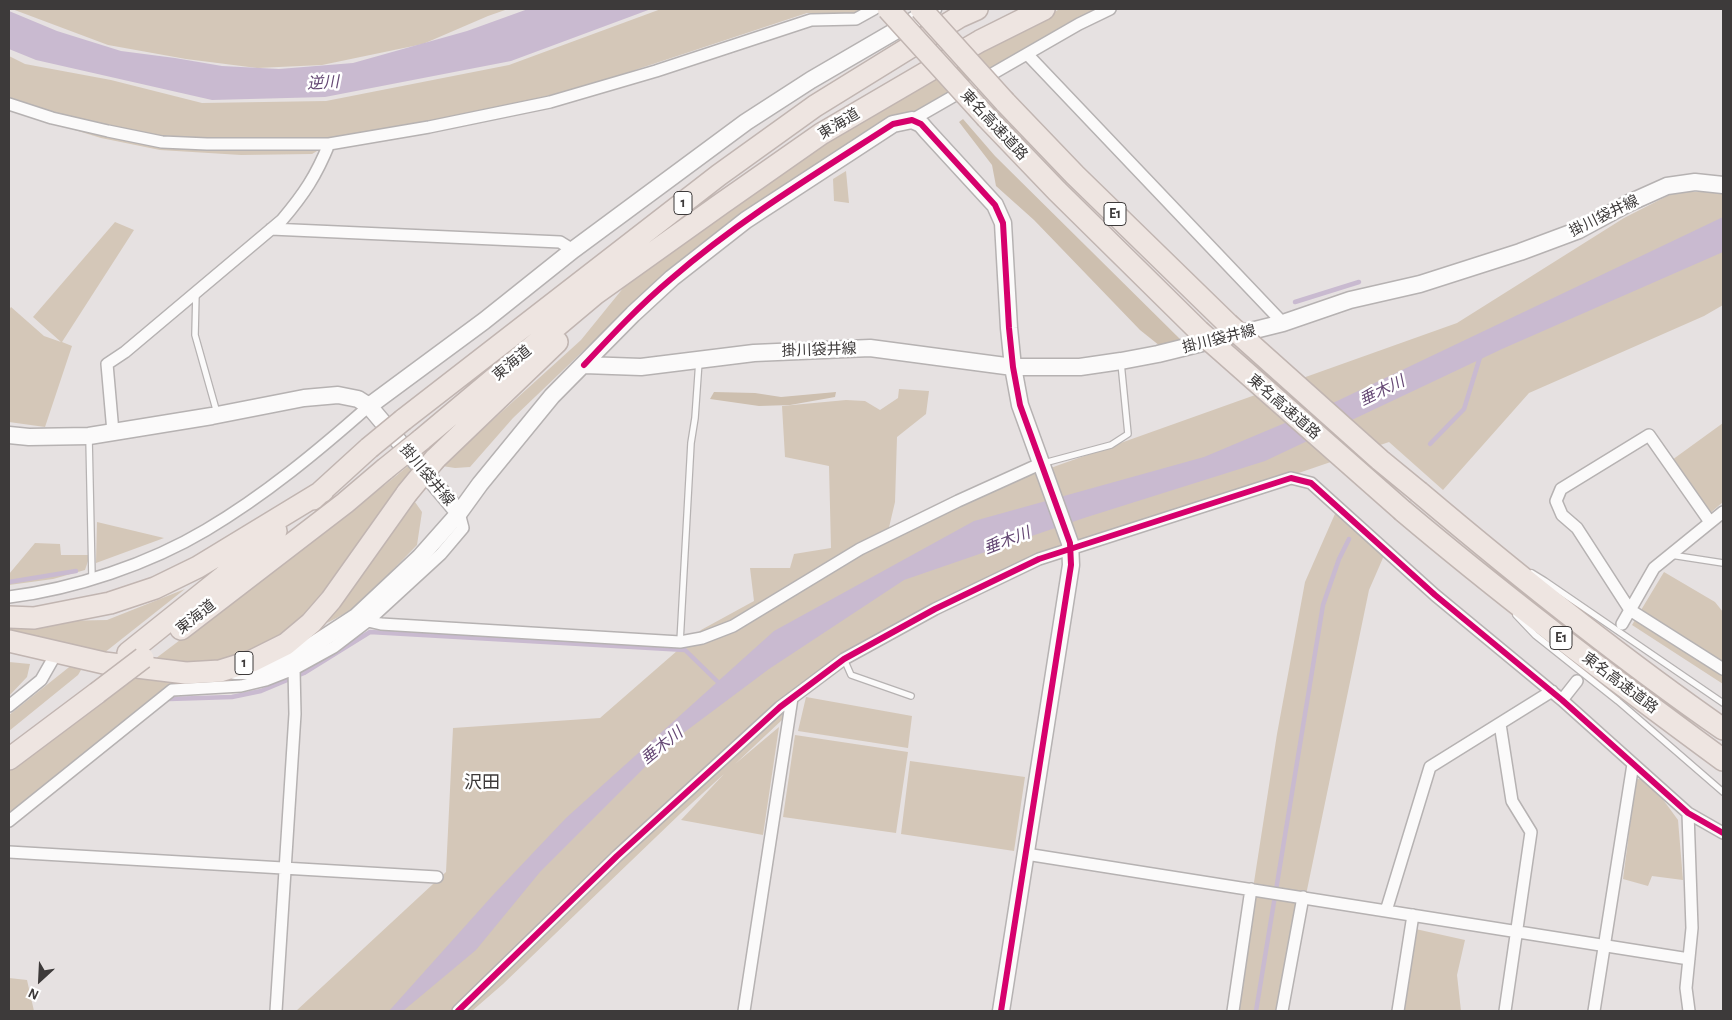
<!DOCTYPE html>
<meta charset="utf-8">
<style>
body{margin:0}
#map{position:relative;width:1732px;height:1020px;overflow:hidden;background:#e6e1e1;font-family:"Alegreya Sans",sans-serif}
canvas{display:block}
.frame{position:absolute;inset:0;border:10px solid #3d3a3a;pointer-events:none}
.north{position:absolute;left:15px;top:955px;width:50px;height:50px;-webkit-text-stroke:4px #fff;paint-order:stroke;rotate:205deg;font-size:14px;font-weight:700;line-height:20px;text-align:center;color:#3d3a3a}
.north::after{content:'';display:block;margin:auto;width:18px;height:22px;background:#3d3a3a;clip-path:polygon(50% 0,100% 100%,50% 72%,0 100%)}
</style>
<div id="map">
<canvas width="1732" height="1020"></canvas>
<div class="frame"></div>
<div class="north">N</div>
</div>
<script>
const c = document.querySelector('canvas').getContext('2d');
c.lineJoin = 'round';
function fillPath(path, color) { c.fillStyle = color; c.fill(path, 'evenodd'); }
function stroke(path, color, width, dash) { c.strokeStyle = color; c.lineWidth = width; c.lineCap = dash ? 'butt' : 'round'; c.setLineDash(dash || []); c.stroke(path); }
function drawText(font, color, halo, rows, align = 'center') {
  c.font = font + ' "Alegreya Sans","Noto Sans JP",sans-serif'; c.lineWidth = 5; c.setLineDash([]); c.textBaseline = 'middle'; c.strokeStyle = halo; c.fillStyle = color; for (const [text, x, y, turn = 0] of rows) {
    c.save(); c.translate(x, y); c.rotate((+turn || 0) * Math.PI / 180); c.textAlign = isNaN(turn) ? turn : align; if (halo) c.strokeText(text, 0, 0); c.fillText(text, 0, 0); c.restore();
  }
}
const green = new Path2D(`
 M12,9h496l-20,7 -65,28 -101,21 -65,3 -71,-9 -78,-14z
 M661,9h202l-10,5 -46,-1 -169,56 -88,33 -221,42 -17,10 -71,1 -81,-5 -59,-12 -92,-28v-54l16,8 86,16 91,23 124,-2 183,-36z
 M1060,9h42l-72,36 -115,68 -288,196 -114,109 -43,49 -15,1 -13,-2 139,-126 43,-53 101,-78 80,-54 186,-111z
 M846,171l3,32 -15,-2 -1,-22z
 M1723,189v116l-19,11 -175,77 -86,97 -54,-48 -204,70 -199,73 -197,110 -7,25 -47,44 44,-37 -16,108 -82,-15 43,-46 -43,39 -178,171 -31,27h-176l150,-139 7,-144 147,-10 101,-88 53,-29 -4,-33h40l4,-14 37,-6 -2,-82 -44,-9 -3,-51 64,-6 19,1 15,9 18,-12 1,-9 30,2 -3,23 -29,23 -2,65 -8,34 85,-40 485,-173 167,-105 51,-26h40z
 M115,222l19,8 -72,112 10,4 -27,81 -36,-5v-112l2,-3 33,29 17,6 -28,-25z
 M517,377l-194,221 -42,40 -32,15 -30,10 -33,2 -35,-3 235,-178z
 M1723,423v79l-14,12 -37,-54z
 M415,502l7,10 -5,33 -60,62 -30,16z
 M1338,507l48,44 -17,39 -87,421h-48l43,-277 28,-152z
 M97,522l67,16 -68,25z
 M35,543l25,1 1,11h29l-5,15 -32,9 -44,6v-11z
 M1664,572l51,30 8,10v72l-91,-59z
 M185,589l-81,64 -95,-18v-13l98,-2z
 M9,662l21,2 -3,13 -18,19z
 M73,664l8,6 -3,5 -69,56v-16z
 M133,674l64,6 52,-1 -11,2 -68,4 -161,130v-46z
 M806,697l106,19 -4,32 -110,-17z
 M795,735l113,17 -12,81 -113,-16z
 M910,761l115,16 -11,74 -113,-17z
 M1636,779h12l30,41 5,60 -31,-4 -4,10 -25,-7z
 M1411,928l54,12 -8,35 4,36h-62z
 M9,978l18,2 7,31h-25z`);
const forest = new Path2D(`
 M963,119l32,37 187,185 -22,5 -20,-16 -106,-110 -38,-34 -4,-21 -33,-43z
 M714,392l41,1 26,4 55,-5 -1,5 -45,8 -31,1 -49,-7z`);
const water = new Path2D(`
 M528,9h123l-140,52 -186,36 -113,3 -176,-40 -27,-11v-38l48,20 64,20 54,7 47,8 57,3 74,-6 114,-32z
 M1723,217v35l-221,97 -237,112 -181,57 -180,62 -135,89 -103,77 -126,126 -64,78 -73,61h-14l104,-116 73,-77 208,-187 200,-110 230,-64 131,-55z`);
const stream = new Path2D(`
 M1295,302l64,-20
 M1430,444l34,-35 17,-55
 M9,582l67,-11
 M169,699l63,-2 29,-6 43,-18 66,-41 315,18 35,34
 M1256,1011l67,-406 16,-46 10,-20`);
const lane = new Path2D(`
 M196,292l-1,43 22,78
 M89,438l3,140
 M1044,463l67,-18 17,-11 -7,-71
 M1671,555l52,8
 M1532,573l13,8 178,122
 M1516,615l19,20 83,66 105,91
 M680,642l11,-199 4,-25 4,-57
 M844,659l7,16 60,21`);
const street = new Path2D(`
 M1027,54l256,269
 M9,104l43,14 56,13 54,11 45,2h122l100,-17 121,-25 106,-31 155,-51 45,-1 18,-10
 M912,120l167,-96 31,-15
 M271,229l289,13 13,8
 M113,432l-6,-68 18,-12 157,-132c22,-26 34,-44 47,-76
 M1710,522l-61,-87 -88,54 -5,12 6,14 15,13 53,82 93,59
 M9,597c65,-8 140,-33 197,-67 59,-35 112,-79 163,-124
 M368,621l13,3 299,18 22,-4 31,-12 127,-77 98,-48 84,-38
 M1622,624l32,-56 69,-56
 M1562,700l15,-19
 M9,706l32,-26 16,-28
 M1500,724l12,77 19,31 -26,179
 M1688,813l4,115 -6,60 3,23
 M9,821l163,-131 69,-4 25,-6 28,-11 40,-22 34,-26 73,-67 22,-26 -4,-15
 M9,852l428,25
 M1026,854l663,105
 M1386,911l44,-144 122,-76
 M276,1011l19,-297 -1,-45
 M458,1011l159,-155 163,-149 64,-48 91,-50 104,-50 252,-81 20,5 124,112 127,105 126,113 35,20
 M744,1011l48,-313
 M1233,1011l18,-122
 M1282,1011l21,-114
 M1398,1011l15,-96
 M1594,1011l39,-247`);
const secondary = new Path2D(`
 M584,365l57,2 113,-14 116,-5 143,19h67l41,-6 37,-7 125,-31 67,-23 70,-16 100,-32 59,-22 50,-27 38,-17 28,-4 28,3
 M369,406l115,-85 89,-71 173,-128 65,-42 122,-71
 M9,435l20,2 60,-1 123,-20 92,-18 34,-3 20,4 11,7 90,107
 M235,671h18l22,-4 21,-11 60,-39 64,-60 39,-44 21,-29 72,-88 81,-82 39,-36 74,-58 147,-96 19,-4 9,4 6,7 68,74 8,18 6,105 4,39 7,38 50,138 1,22 -70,446`);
const highway = new Path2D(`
 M1005,102l70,73 153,149
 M987,118l70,73 142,140
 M403,420l316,-245 96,-69 144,-89 18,-8
 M421,440l174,-146 126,-90 100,-70 159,-93 64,-32
 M435,459l122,-117
 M1419,492c98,83 199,164 304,237
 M313,499l56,-51
 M1403,511c103,87 211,169 320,249
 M9,617l25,1 76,-15 45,-15 43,-21 125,-76
 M181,629l164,-126 40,-34
 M9,641l95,22 82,10 34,-2 32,-10 34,-17 25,-21 20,-23 76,-107
 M128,653l95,-76 53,-46
 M9,759l88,-66`);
const highwayBridge = new Path2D(`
 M888,9l99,109
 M921,9l84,93
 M1228,324l152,136 39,32
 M1199,331l204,180
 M369,448l34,-28
 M385,469l36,-29
 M407,493l28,-34
 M97,693l46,-35`);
const cycleway = new Path2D(`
 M584,365c28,-30 56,-60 87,-86 68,-59 146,-106 222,-155l19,-4 9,4 74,81 8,18 6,105 4,39 7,38 50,138 1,22 -70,446
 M458,1011l159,-155 163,-149 64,-48 91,-50 104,-50 252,-81 20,5 124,112 127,105 126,113 35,20`);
const shields = [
 [683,203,18],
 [1115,214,22],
 [1561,638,22],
 [244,663,18]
];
const shieldNames = [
 ["1",683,203],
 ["E1",1115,214],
 ["E1",1561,638],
 ["1",244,663]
];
const streetNames = [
 ["東海道",839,124,-31],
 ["東名高速道路",994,125,47],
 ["掛川袋井線",1604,216,-26],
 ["掛川袋井線",1219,339,-14],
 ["掛川袋井線",819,350,-2],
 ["東海道",512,363,-40],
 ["東名高速道路",1284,407,41],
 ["掛川袋井線",427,475,50],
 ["東海道",196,617,-38],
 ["東名高速道路",1620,683,37]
];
const waterNames = [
 ["逆川",323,83,-3],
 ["垂木川",1382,391,-26],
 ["垂木川",1007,541,-21],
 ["垂木川",662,746,-39]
];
const quarterNames = [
 ["沢田",482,783]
];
fillPath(green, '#d4c7b8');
fillPath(forest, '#cdbfaf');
fillPath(water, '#c9bad0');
stroke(stream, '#c9bad0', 4.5);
stroke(lane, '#b6b2b2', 8);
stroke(street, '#b6b2b2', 14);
stroke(secondary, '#b6b2b2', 19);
stroke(highway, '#c1b5b1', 24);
stroke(lane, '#fbfafa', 5.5);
stroke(street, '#fbfafa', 11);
stroke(secondary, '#fbfafa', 16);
stroke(highway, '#eee5e1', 21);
stroke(highwayBridge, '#c1b5b1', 24, []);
stroke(highwayBridge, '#eee5e1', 21);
stroke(cycleway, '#d6006c', 6);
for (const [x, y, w] of shields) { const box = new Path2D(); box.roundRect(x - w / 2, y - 11.5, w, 23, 4); c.fillStyle = '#fff'; c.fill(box); stroke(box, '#3d3a3a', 1); }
drawText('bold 14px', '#3d3a3a', null, shieldNames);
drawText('15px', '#3d3a3a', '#fff', streetNames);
drawText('italic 16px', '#654874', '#fff', waterNames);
drawText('18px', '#3d3a3a', '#fff', quarterNames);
</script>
